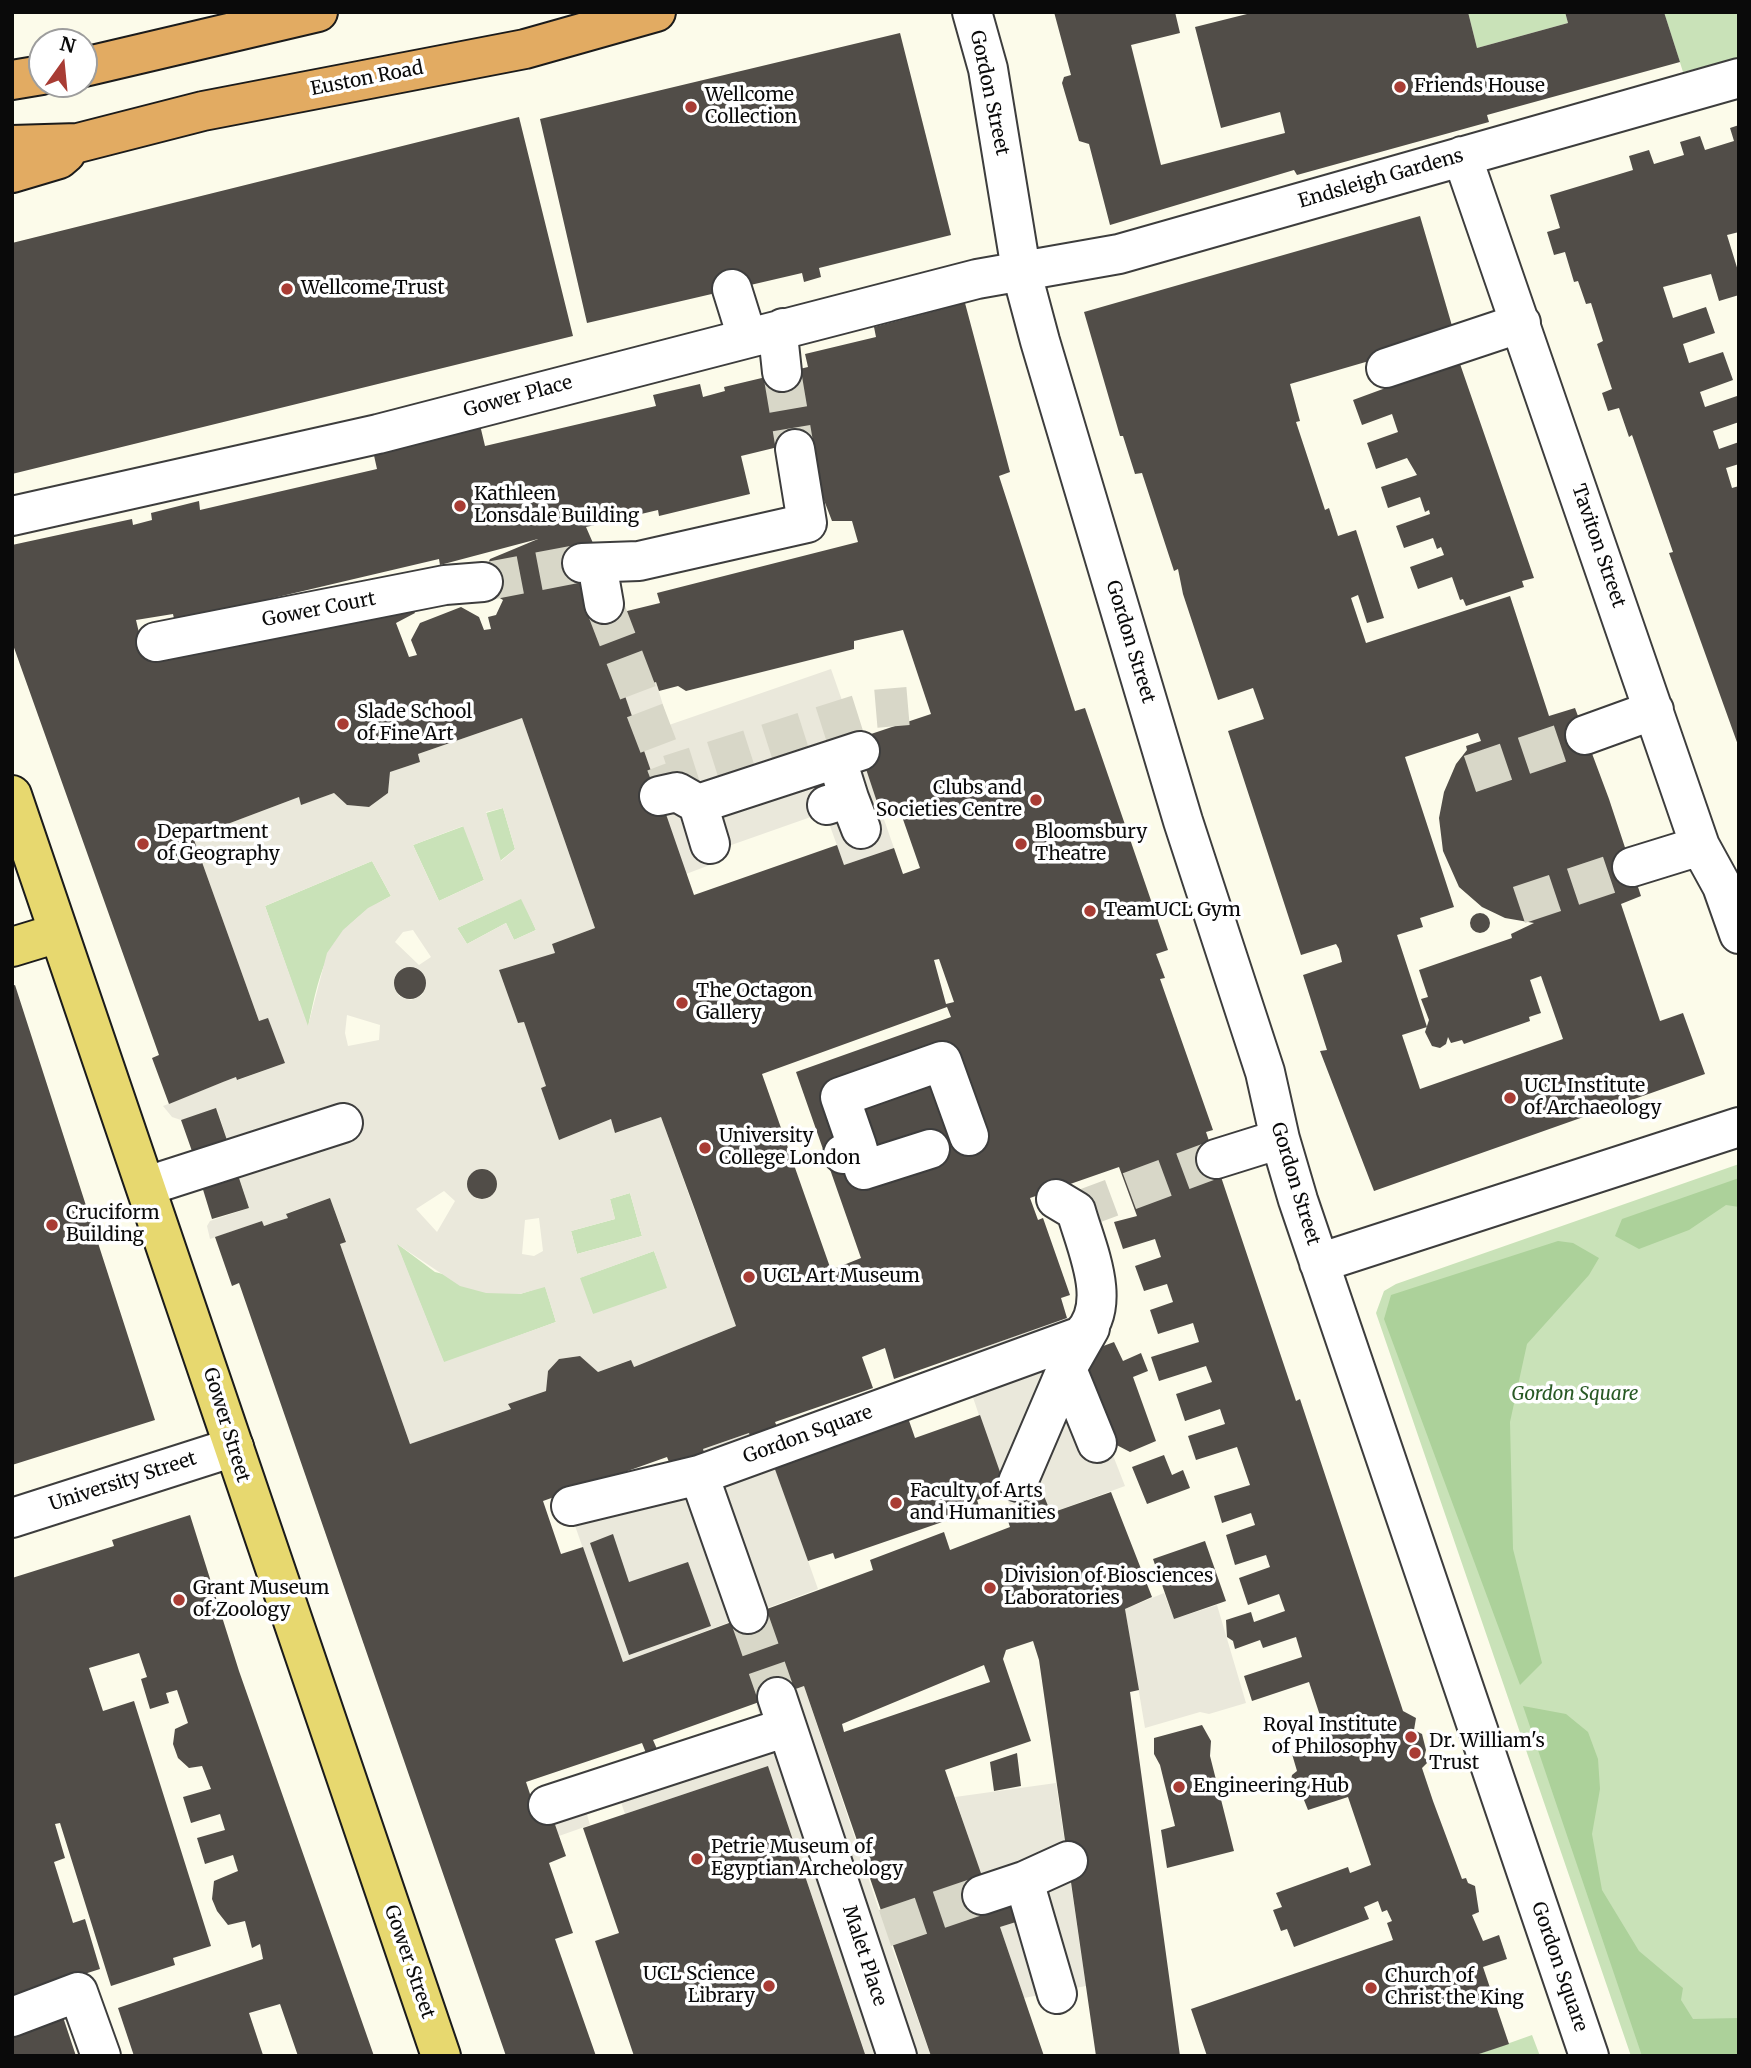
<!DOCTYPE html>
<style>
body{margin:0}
#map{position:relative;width:1751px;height:2068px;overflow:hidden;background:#fcfbea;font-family:Merriweather,serif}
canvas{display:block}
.frame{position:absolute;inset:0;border:14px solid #0a0a0a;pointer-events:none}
.north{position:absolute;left:28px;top:28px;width:70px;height:70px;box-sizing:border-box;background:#fff;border:2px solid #9d9d9d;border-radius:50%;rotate:15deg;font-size:19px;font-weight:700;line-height:28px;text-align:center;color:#0a0a0a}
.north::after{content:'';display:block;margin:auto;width:24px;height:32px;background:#a83c34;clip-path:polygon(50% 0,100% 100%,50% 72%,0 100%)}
</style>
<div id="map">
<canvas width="1751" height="2068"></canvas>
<div class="frame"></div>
<div class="north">N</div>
</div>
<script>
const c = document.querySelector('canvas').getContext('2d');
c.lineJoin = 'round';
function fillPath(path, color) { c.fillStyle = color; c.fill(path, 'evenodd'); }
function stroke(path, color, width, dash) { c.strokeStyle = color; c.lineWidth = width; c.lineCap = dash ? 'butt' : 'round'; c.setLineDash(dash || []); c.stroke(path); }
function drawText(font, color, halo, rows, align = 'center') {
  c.font = font + ' Merriweather,serif'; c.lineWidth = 7; c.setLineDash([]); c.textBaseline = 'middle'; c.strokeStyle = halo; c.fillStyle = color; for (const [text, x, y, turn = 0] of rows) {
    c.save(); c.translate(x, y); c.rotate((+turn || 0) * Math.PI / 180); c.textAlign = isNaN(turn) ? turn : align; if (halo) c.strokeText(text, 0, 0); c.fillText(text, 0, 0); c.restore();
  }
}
const green = new Path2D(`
 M1468,12h97l3,11 -91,25z
 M1664,12h75v46l-56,14z
 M503,808l12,41 -15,12 -14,-48z
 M464,826l20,54 -45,21 -26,-56z
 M372,861l19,35c-61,31 -70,68 -83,132l-43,-122z
 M522,898l14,32 -22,10 -8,-17 -39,21 -10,-16z
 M1739,1164v892h-108l-255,-743 8,-22 12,-7z
 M630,1193l12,43 -65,18 -6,-23 44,-12 -5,-20z
 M396,1243l39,29 85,22 25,-8 11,36 -112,41z
 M654,1251l14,37 -75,27 -14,-37z
 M1532,2035l8,21h-67z`);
const forest = new Path2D(`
 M1739,1178v29l-13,-2 -37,25 -50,19 -24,-13 7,-17z
 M1558,1241l15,2 26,15 -10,17 -62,69 -17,78 3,127 29,114 -22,22 -136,-366 7,-24z
 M1523,1706l43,8 22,18 10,27 2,30 -8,45 10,56 37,61 44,37 -2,12 12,19 46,-1v38h-97z`);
const plaza = new Path2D(`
 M831,669l63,179 -50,17 -19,-53 -105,37 3,11 -37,14 -62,-181 32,-11 13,43z
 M522,718l73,210 -43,16 3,9 -37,70 6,-1 22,64 -5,2 18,52 52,-21 5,14 45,-16 75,209 -102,41 -4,-7 -32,12 -18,-16 -21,3 -11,12 -2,20 -37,13 2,5 -101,35 -70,-200 6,-3 -16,-43 -43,15 1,5 -13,4 -11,4 -2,-5 -52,18 -3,-13 3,-5 39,-13 -32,-99 -36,11 -9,-3 -9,-11 60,-24 13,-5 2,3 47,-17 -17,-44 -9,2 -66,-184 106,-40 3,7 32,-11 13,12 22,2 19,-14 2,-21 30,-10 -2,-8zM503,808l12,41 -14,12 -15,-49zM463,826l21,54 -45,21 -26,-56zM372,861l19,35 -23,12 -25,22 -16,23 -19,73 -43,-120zM521,899l15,31 -22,10 -8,-17 -39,21 -10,-16zM413,930l18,27 -12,8 -24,-23 8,-10zM412,967l10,6 4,11 -4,11 -11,5 -12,-4 -5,-10 6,-16zM347,1015l33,10 -1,15 -31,6 -3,-13zM478,1169l11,1 7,9v11l-7,8 -11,1 -9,-7v-16zM444,1191l11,10 -18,31 -21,-23zM630,1193l12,43 -65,18 -6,-23 44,-12 -5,-20zM539,1218l4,33 -9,5 -12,-2 3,-34zM397,1244l63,42 26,7 34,1 25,-7 11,35 -112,40zM654,1251l13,37 -74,26 -13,-36z
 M1067,1318l23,33 17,89 18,46 -74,27 -7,-17 -34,11 -51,-151z
 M749,1433l2,6 12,-5 55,155 -195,73 -56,-159 138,-48 -2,-6z
 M1164,1593l10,26 43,-14 29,98 -37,11 -9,-2 -55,16 -20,-119z
 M804,1686l76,227 102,-34 -27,-82 101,-14 30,203 -62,12 -24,-71 16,-5 -5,-18 -106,30 -16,5 42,117h-65l-98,-290 -143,48 -7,-21 -34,11 6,21 -31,11 -16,-46 219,-66 -6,-20z`);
const building = new Path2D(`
 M1054,12h121l5,21 -49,12 30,120 124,-32 -5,-21 -59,16 -26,-101 60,-15h213l9,36 91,-25 -3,-11h99l16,50 -193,53 2,7 -192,53 -3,-5 -184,55 -21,-81 -10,-3 -17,-58 2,-6 7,-2z
 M900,33l51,202 -132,33 2,9 -17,5 -2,-9 -215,50 -47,-204z
 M519,117l54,219 -561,138v-231z
 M1739,125v107l-12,3 12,39v21l-20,6 -8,-27 -48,13 10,31 33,-11 9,26 -32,11 6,19 34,-11 10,28 -33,12 5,15 32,-11 2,5v21l-26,9 6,18 20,-7v22l-13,4 6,20 7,-2 -1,259 -69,-192 4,-1 -41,-117 -3,2 -10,-29 -11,3 -6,-18 10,-4 -15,-45 6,-3 -12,-38 -5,1 -8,-23 -4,1 -9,-30 -11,3 -7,-23 13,-4 -10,-33 83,-25 -4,-14 20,-6 5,14 30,-9 -4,-13 20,-6 5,14 29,-9 -4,-13z
 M1420,216l35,120 -165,48 10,37 -4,1 29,88 4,-2 9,28 18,-6 28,88 -17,5 -9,-28 -7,3 15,45 144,-47 39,120 26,-8 34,91 32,97 -20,8 39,117 23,-8 22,61 -331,117 -54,-140 7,-1 -24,-75 39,-13 -3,-13 -3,-5 -35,11 -73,-224 36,-12 -6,-17 -5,-14 -35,12 -35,-106 -5,-25 -4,2 -32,-98 -7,1 -12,-38h-3l-36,-124zM1478,733l3,8 -15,5 1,4 -11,14 -12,28 -5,26 4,33 16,36 23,20 23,11 29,5 -23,11 1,4 -93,32 9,27 -7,2 8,21 -4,12 7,14 8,2 6,-4 2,-7 3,6 11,-3 2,4 66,-23 -1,-4 12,-4 -11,-33 11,-4 22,63 -143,50 -18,-54 25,-8 -30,-92 26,-8 -3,-9 34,-11 -49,-150z
 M965,303l45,169 -11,4 76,235 10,-3 83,242 -12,4 9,24 -5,1 53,151 -7,2 90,269 4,-2 103,312 13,7 -2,12 8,4 4,16 -2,8 5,3 -7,7 11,33 29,78 4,-1 2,5 7,3 4,26 -7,3 11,26 16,-6 8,24 -24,8 26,77 -36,12h-266l-16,-47 202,-69 -6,-17 5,-2 -5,-11 -5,2 -4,-11 -14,6 5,12 -75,28 -7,-18 -6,2 -8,-21 9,-3 -6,-14 72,-26 2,6 21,-8 -23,-68 -40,13 -6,-15 -6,-1 -6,-8 2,-11 5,-4 -5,-17 37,-11 -20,-61 -57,19 -8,-25 58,-19 -6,-20 -33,11 -3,-8 -25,9 -2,-8 -6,-4 -1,-17 25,-8 3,10 31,-11 -6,-17 -31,11 -9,-27 31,-11 -4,-12 -31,10 -9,-30 29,-10 -4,-12 -29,10 -8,-27 36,-11 -13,-38 -41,13 -8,-24 37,-12 -5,-15 -35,12 -9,-27 36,-12 -6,-16 -47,15 -8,-24 48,-15 -6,-19 -35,11 -8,-24 23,-8 -6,-18 -23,7 -9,-25 26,-9 -6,-18 -32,10 -9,-27 23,-6 -18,-49 -89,31 8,22 5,-2 27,77 -9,3 6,20 -173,61 -9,-31 -23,9 11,31 -98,34 3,7 -27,10 -2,-6 -46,16 2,6 -34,12 -4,-10 -124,44 18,53 22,-7 40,115 250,-92 -3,-10 74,-28 6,18 60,-23 -6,-18 40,-13 7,17 60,-21 41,105 -27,12 14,81 -9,2 50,364h-84l-57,-396 -6,-19 -27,9 -3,9 28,82 -86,29 38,109 27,25 6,18 -16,5 44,129h-113l-127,-370 -151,54 4,9 -11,4 -4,-10 -116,39 4,12 13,-4 23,66 -17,7 24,70 -18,6 41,117h-90l-267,-773 -7,3 -17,-49 47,-16 2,5 11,-4 13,-4 -2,-4 44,-16 16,44 -6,2 70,200 101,-35 -3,-5 38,-13 2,-20 11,-12 21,-3 18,16 33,-12 3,7 102,-41 -41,-116 -34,-93 -46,16 -4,-14 -52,21 -18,-52 5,-2 -22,-64 -6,1 -19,-53 56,-17 -3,-9 43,-16 -73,-210 -104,36 2,8 -30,10 -2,21 -19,14 -22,-2 -13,-12 -33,12 -2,-8 -106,40 66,184 9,-3 17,45 -48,17 -1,-3 -13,5 -54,22 -17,-46 7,-3 -147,-413v-97l120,-26 1,6 19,-5 -1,-7 48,-12 1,9 177,-41 -4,-18 107,-26 5,21 171,-40 -3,-11 47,-11 3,13 22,-6 -1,-4 84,-20 -3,-13 71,-17 -2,-10zM811,439l6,43 15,39h20l6,21 -201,51 3,10 -37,9 -37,-85 72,-17 1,6 91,-22 -9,-38zM538,539l-48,20 -7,15 4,16 16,10 -7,15 -8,2 3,12 -7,1 -5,-13 -18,-10 -41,16 -9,17 6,15 -8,2 -13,-34 19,-10 -4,-9 -266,54 -9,-38 37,-6 4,18 93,-27 -1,-6 170,-40 1,6zM903,630l28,84 -75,25 24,72 18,-6 22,63 -17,6 -9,-26 -50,17 -7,-20 -143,50 -70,-202 32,-11 3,9 19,-5 8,5 168,-42v-8zM939,959l15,43 -8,2 -12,-44zM947,1007l4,10 -155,55 65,186 -30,12 -69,-196zM984,1665l6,17 -146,50 -2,-8z
 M1459,361l75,217 -12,3 2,6 -58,19 -3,-7 -3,1 -8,-23 -34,12 -8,-22 34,-12 -3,-8 -4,2 -4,-11 -29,10 -8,-22 34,-12 -1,-4 -4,2 -5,-15 -32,11 -7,-21 36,-12 -10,-17 -31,11 -9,-26 31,-11 -6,-18 -30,11 -9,-25z
 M1470 923a10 10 0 1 1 20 0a10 10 0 1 1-20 0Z
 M394 983a16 16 0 1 1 32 0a16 16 0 1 1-32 0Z
 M15,985l140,435 -143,45v-479z
 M216,1108l12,35 -35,11 -12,-34z
 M467 1184a15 15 0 1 1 30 0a15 15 0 1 1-30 0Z
 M237,1172l12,36 -37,11 -11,-36z
 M1114,1342l9,19 18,-8 7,18 -15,6 23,64 -26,11 -23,-12 -21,-67 4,-22z
 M907,1415l8,23 65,-23 26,74 -29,11 3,9 -145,50 -2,-6 -25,8 -36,-100z
 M1164,1455l8,20 11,-5 7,18 -43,16 -15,-37z
 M190,1515l49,156 135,385h-76l-18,-52 -31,9 14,42 -129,1 -16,-48 145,-49 -3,-15 -8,4 -7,-27 -17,4 -11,-14 -5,-12 2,-18 24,-10 -5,-16 -28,9 -8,-26 28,-8 -5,-16 -29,9 -8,-26 28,-8 -9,-23 -13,2 -11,-10 -5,-14 2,-15 13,-6 -11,-33 -11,3 3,10 -19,6 -9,-30 6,-2 -8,-24 -50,15 14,43 31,-10 77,245 -38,12 2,7 -64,21 -51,-163 -5,1 10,34 -11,4 19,61 12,-4 15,50 -47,15 -41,20v-426l102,-32 -2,-6z
 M613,1534l16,48 59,-20 23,64 -82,29 -39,-112z
 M1205,1541l21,60 -52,18 -21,-60z
 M1202,1725l9,16 -1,15 24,95 -67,17 -6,-38 14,-4 -15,-61 -6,-11v-16z
 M1017,1753l4,33 -27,5 -4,-29z
 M768,1766l97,288 -231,2 -39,-115 24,-8 -36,-105z
 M62,2014l14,42h-64v-26z`);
const minorTunnel = new Path2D(`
 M782,372l13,77
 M483,582l99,-19
 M604,604l65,170 204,-65 35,-3
 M1470,774l115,-39
 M1519,905l113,-38
 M1076,1211l140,-52
 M748,1614l29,83
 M885,1928l97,-33`);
const minor = new Path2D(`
 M972,12l16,57 33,201 19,71 143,480 82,251 15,67 18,61 291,856
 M1462,156l238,690 22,40 17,48
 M732,289l15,48
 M1386,368l135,-45
 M782,372l-3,-28 4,-16
 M12,516l366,-82 599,-155 142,-25 620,-176
 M582,563l57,-2 168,-38 -12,-74
 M597,564l7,40
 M156,642l289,-57 38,-3
 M1585,735l69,-25
 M659,796l18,-4 21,12 162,-53
 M849,798l12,31
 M698,804l12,40
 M827,805l22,-7 -12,-38
 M1632,867l68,-21
 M857,1146l7,24 66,-21
 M843,1154l14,-8 -17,-49 102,-36 27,75
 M1216,1159l64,-20
 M147,1186l196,-63
 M1319,1263l420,-136
 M1062,1357l35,86
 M1018,1482l48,-112 24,-42
 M571,1506l128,-31
 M12,1518l222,-71
 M748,1614l-49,-139 382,-139c33,-31 5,-89 -5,-125l-20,-12
 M777,1697l120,359
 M548,1805l239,-78
 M1024,1881l33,113
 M982,1895l42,-14 44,-20
 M12,2017l66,-25 23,64`);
const major = new Path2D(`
 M12,795l429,1261
 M12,947l46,-14`);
const highway = new Path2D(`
 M84,67l234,-55
 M12,80l30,-5
 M12,145l66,-2 125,-32 322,-62 131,-37
 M12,173l47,-14 7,-6`);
const markers = [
 [1400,87,7,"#a83c34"],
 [691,107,7,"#a83c34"],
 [287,289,7,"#a83c34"],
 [460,506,7,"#a83c34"],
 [343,724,7,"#a83c34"],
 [1036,800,7,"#a83c34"],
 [143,844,7,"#a83c34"],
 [1021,844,7,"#a83c34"],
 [1090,911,7,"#a83c34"],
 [682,1003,7,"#a83c34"],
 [1510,1098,7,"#a83c34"],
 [705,1148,7,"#a83c34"],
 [52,1225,7,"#a83c34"],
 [749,1277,7,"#a83c34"],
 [896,1503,7,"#a83c34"],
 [990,1588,7,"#a83c34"],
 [179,1600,7,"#a83c34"],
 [1411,1737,7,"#a83c34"],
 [1415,1753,7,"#a83c34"],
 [1179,1787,7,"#a83c34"],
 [697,1859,7,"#a83c34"],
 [769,1986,7,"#a83c34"],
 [1371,1988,7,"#a83c34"]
];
const streetNames = [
 ["Euston Road",367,79,-11],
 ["Gordon Street",989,93,78],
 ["Endsleigh Gardens",1381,179,-16],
 ["Gower Place",518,397,-15],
 ["Taviton Street",1598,546,71],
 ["Gower Court",319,610,-11],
 ["Gordon Street",1130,642,73],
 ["Gordon Street",1295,1184,73],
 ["Gower Street",226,1425,73],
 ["Gordon Square",808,1435,-20],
 ["University Street",123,1482,-18],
 ["Malet Place",864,1956,72],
 ["Gower Street",409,1962,71],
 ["Gordon Square",1559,1967,71]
];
const poiNames = [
 ["Friends House",1414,87],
 ["Wellcome",705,96],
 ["Collection",705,118],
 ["Wellcome Trust",301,289],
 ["Kathleen",474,495],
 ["Lonsdale Building",474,517],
 ["Slade School",357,713],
 ["of Fine Art",357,735],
 ["Clubs and",1022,789,"right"],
 ["Societies Centre",1022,811,"right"],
 ["Department",157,833],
 ["of Geography",157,855],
 ["Bloomsbury",1035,833],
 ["Theatre",1035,855],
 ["TeamUCL Gym",1104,911],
 ["The Octagon",696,992],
 ["Gallery",696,1014],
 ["UCL Institute",1524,1087],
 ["of Archaeology",1524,1109],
 ["University",719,1137],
 ["College London",719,1159],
 ["Cruciform",66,1214],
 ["Building",66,1236],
 ["UCL Art Museum",763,1277],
 ["Faculty of Arts",910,1492],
 ["and Humanities",910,1514],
 ["Division of Biosciences",1004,1577],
 ["Laboratories",1004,1599],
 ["Grant Museum",193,1589],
 ["of Zoology",193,1611],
 ["Royal Institute",1397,1726,"right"],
 ["of Philosophy",1397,1748,"right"],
 ["Dr. William's",1429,1742],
 ["Trust",1429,1764],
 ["Engineering Hub",1193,1787],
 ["Petrie Museum of",711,1848],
 ["Egyptian Archeology",711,1870],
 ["UCL Science",755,1975,"right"],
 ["Library",755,1997,"right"],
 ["Church of",1385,1977],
 ["Christ the King",1385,1999]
];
const parkNames = [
 ["Gordon Square",1575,1395]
];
fillPath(green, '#c9e2b8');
fillPath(forest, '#acd19a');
fillPath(plaza, '#eae8db');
fillPath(building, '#514d48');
stroke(minorTunnel, '#d8d7c8', 38, [38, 19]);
stroke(minor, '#3d3d3d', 42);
stroke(major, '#1b1b1b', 42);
stroke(highway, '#1b1b1b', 42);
stroke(minor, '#fff', 38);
stroke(major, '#e7d86f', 38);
stroke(highway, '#e2ab62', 38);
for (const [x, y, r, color] of markers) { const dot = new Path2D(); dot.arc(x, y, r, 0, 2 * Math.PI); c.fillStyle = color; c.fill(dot); stroke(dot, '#fff', 2.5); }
drawText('19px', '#0a0a0a', '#fff', streetNames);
drawText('19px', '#0a0a0a', '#fff', poiNames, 'left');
drawText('italic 19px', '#285924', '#fff', parkNames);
</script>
